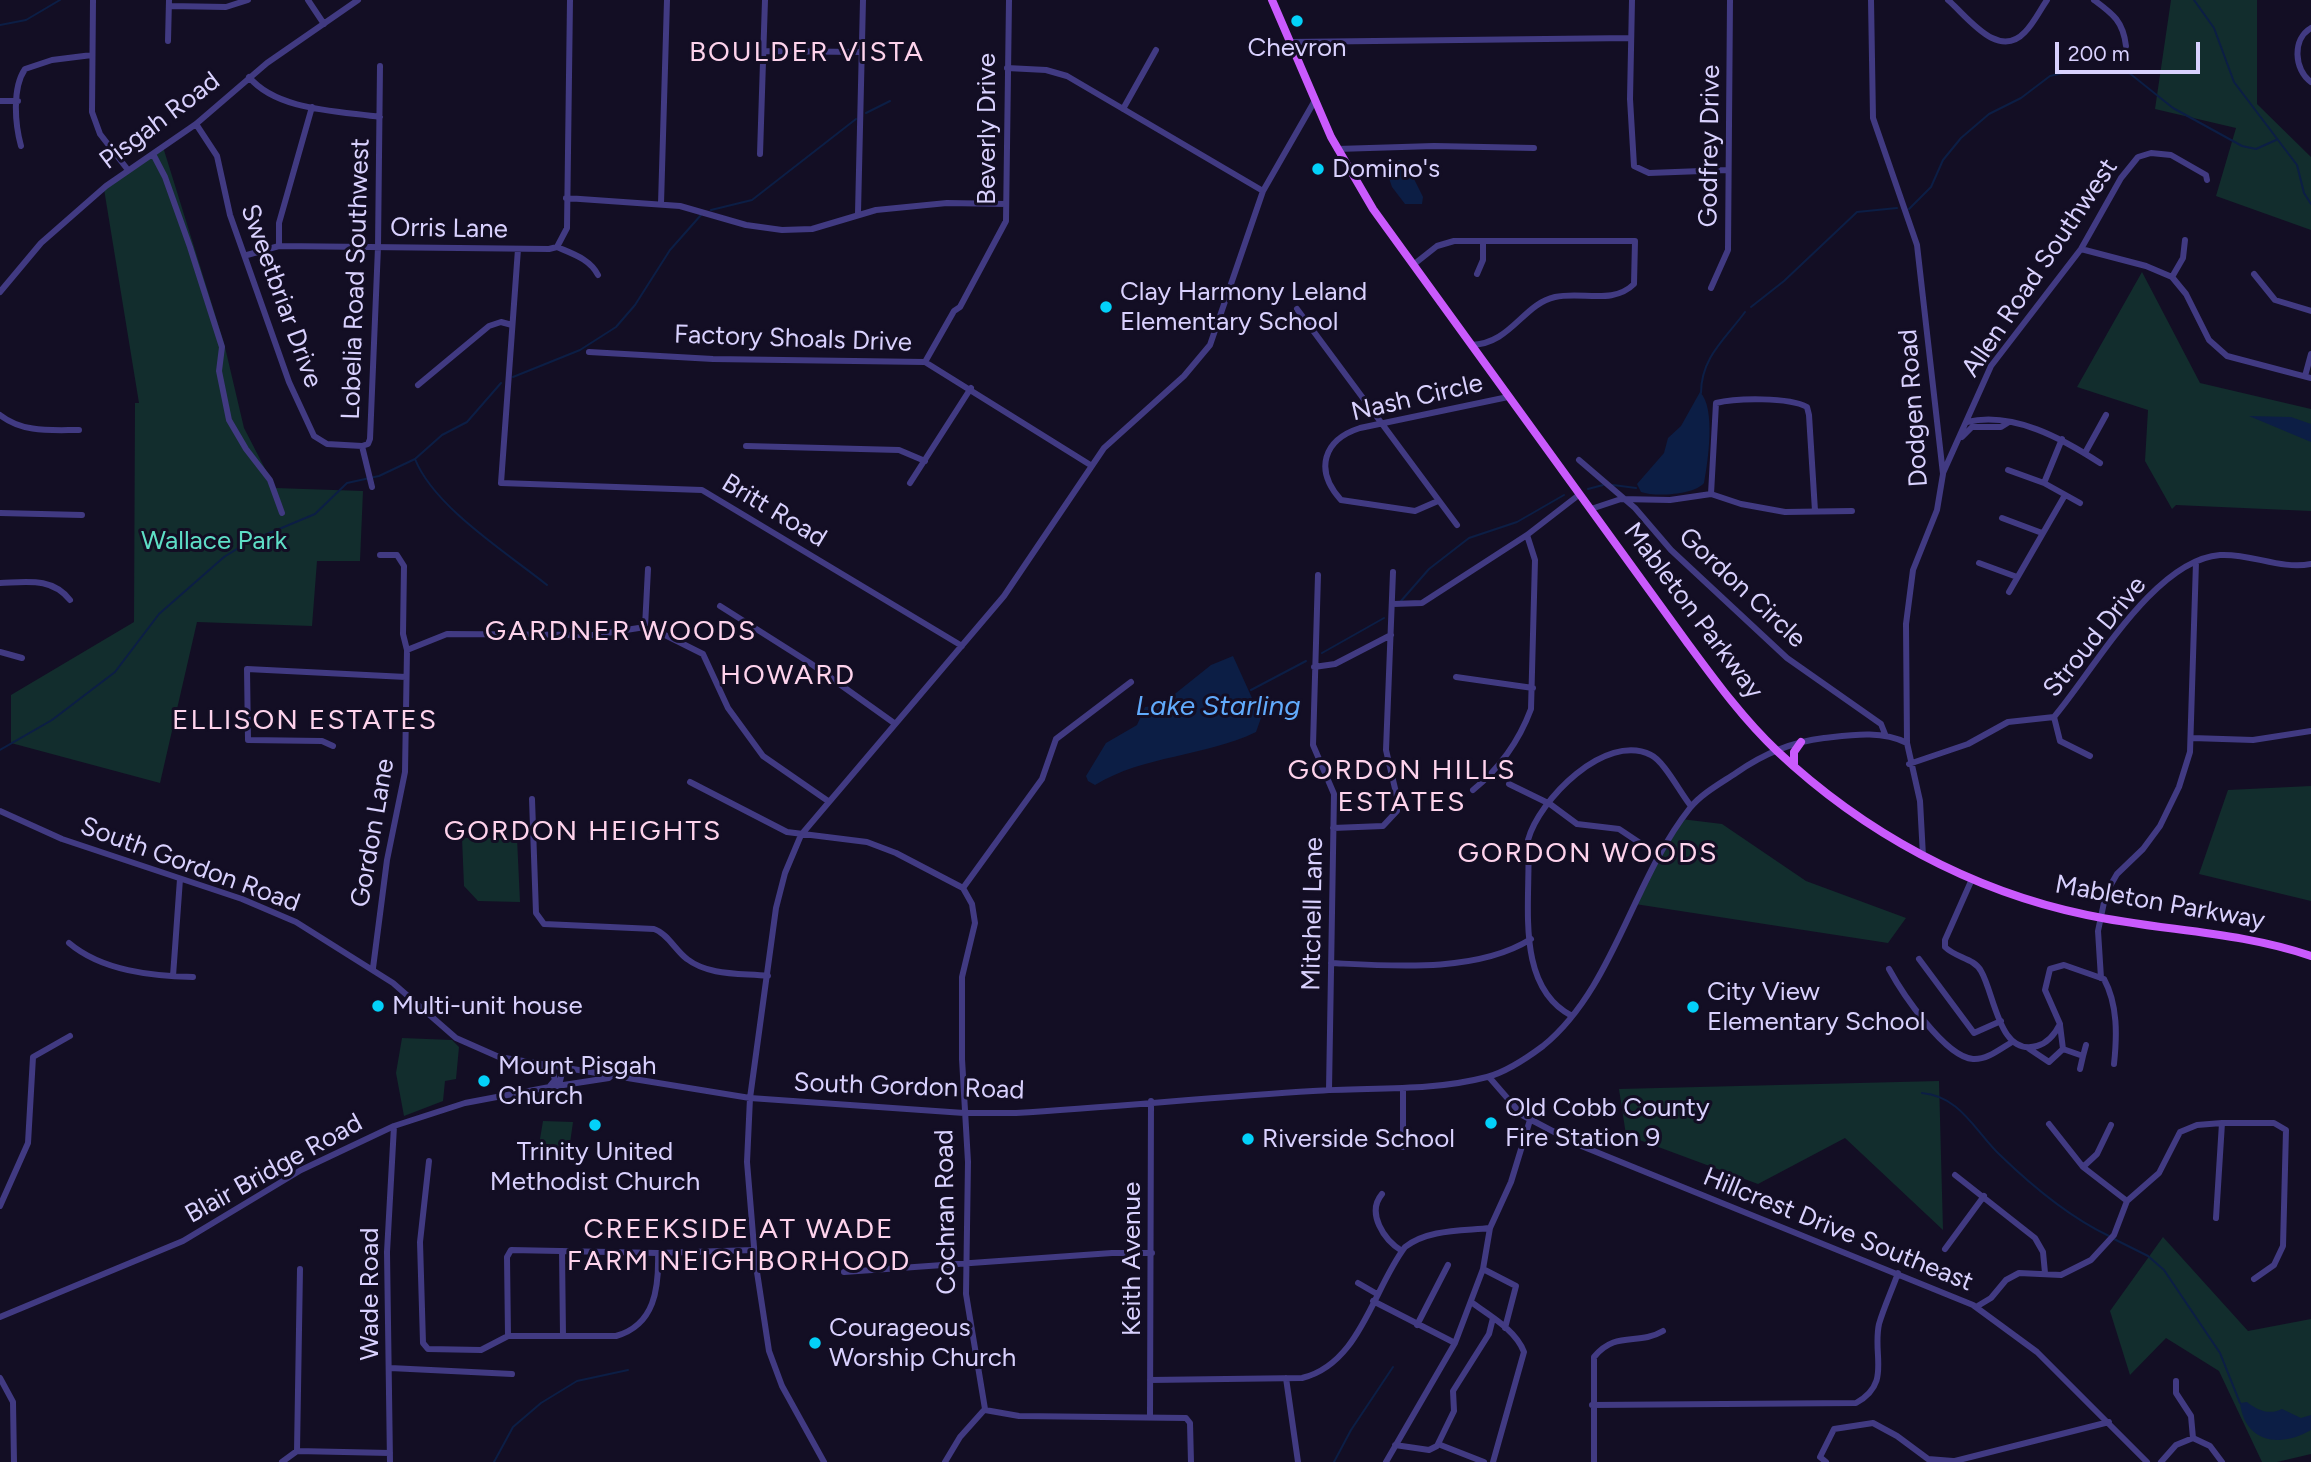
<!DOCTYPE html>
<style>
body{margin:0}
#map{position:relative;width:2311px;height:1462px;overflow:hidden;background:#130e24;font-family:Figtree,sans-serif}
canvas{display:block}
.scale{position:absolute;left:2055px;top:42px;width:145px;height:32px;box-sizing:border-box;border:4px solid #d9d1fe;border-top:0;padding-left:9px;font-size:21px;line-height:24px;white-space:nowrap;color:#d9d1fe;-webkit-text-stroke:5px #130e24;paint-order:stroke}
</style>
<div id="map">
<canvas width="2311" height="1462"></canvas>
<div class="scale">200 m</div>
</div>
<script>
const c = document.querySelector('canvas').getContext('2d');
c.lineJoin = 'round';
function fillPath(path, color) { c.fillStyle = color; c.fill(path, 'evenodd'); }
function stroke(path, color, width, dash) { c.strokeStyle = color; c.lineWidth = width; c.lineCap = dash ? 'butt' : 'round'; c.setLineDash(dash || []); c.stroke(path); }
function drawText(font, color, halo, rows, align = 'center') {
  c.font = font + ' Figtree,sans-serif'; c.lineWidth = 6; c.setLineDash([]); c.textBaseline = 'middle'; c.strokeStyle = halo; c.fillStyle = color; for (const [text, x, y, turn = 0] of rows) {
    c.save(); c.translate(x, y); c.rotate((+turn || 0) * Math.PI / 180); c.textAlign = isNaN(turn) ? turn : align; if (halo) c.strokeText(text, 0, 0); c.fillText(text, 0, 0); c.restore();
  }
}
const green = new Path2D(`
 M2171,0h86v104l54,53v73l-95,-34 20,-68 -81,-19z
 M163,147l61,196 20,85 31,60 88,3 -3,70h-43l-5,65 -115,-4 -37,161 -149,-40v-48l123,-73 1,-219h4l-35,-214z
 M2142,272l58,111 111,26v102l-135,-6 -4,4 -27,-48 3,-51 -71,-23z
 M2311,786v115l-112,-27 29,-84z
 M1681,819l41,5 84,57 100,37 -18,25 -253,-39z
 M462,838h55l3,64 -42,-1 -14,-15z
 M402,1038l50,2 7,7 -3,32 -11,2 -2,20 -39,15 -8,-43z
 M1939,1081l4,149 -98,-92 -87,46 -132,-49 -7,-46z
 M543,1121l30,1 -3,21 -5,9 -27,-1z
 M2163,1237l85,94 63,-12v135l-34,8h-15l-43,-91 -53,-33 -36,37 -20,-64z`);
const water = new Path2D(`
 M1400,160l6,3 17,34 -1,7h-17l-13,-17 -7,-21z
 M1700,392c16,16 8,70 4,91 -10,12 -49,14 -63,9l-4,-8 27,-31 4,-15 13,-12z
 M2249,416l42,1 20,7v18z
 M1233,656l28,62 -5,14c-52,25 -112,23 -161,53l-7,-4 -2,-5 20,-33 31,-18 8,-18 16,-2 50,-40z
 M2247,1402c11,9 23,13 35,7l19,9 10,-3v15c-31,18 -66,13 -71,-27z`);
const stream = new Path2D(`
 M2194,0l20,28 20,54 63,83 7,28 7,11
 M0,25l26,-5 34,-20
 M866,113l24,-12
 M1909,209l22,-22 12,-27 18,-22 28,-24 32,-16 29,-22 21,-5 57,1 45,36 69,38 14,3 20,-9
 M711,210l41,-10 104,-81
 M1751,307l33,-26 73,-69 40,-4
 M513,377l67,-27 36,-23 19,-22 35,-55 31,-35
 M1701,393c0,-36 25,-55 44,-81
 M415,459c19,48 92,94 132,126
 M1613,485l23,3
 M1588,489l15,-4
 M1401,601l28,-32 40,-31 48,-16 47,-27
 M1322,653l62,-35
 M1251,690l55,-29
 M0,750l52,-30 63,-48 44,-58 65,-57 24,-15 67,-28 32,-31 32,-7 36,-17 27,-24 25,-13 34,-39
 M1922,1093c38,3 53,38 78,62 32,31 69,62 109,81
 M2114,1239l34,17 16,14 56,83 20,50
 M494,1462l19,-35 28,-24 36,-22 51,-11
 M1334,1462l17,-32 42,-63`);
const minor = new Path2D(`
 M93,0l-1,112 8,22 28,36
 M308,0l16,24
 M1632,0l-2,99 4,67 15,7 79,-3
 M1871,0l2,118 44,127 26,229 -6,36 -24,60 -7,54 1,119 13,58 3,55
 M1948,0c19,16 50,61 77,32 9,-9 15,-22 22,-32
 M2094,0c19,14 29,21 32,46
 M169,6l57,1 22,-7
 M2311,28c-19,11 -17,42 0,54
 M168,41l1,-41
 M1289,42l342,-4
 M762,51l98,1
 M1007,68l39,2 21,6 196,115
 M249,77c28,34 91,34 131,40
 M0,101h18
 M1123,109l33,-59
 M196,124l21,32 13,59 59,167 25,54 13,8 35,2
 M21,146c-6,-22 -9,-58 4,-77l27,-9 40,-5
 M1337,149l97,-3 100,2
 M153,154l12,23 25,70 32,100 -3,24 10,49 17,29 24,31 12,33
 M760,154l5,-154
 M566,198l114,8 66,19 36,5 30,-1 64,-19 71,-7 59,1
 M661,204l6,-204
 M858,213l5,-213
 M279,246v-23l33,-116
 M557,247l10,-19 3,-228
 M518,249l-17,234 201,7 260,156
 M2081,249l65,17 26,11 14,17 23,46 18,16 84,22
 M247,255l32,-9 270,3 8,-2c16,7 33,12 41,28
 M1413,265l24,-19 17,-5h181l-1,43c-21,21 -52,7 -79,13 -32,7 -44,47 -84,48
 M1477,274l6,-14v-19
 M2254,274l21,26 36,11
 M2172,277l11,-19 2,-18
 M1711,288l17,-38 2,-250
 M0,292l41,-49 65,-57 90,-62 71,-61 91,-63
 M1297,309l160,216
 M589,352l124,7 212,3 167,104
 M925,362l29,-51 6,-4 46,-86 3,-221
 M2305,376l6,-22
 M418,385l71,-59 12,-4 11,3
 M0,415c23,18 51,15 79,15
 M1967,422c46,-11 96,17 133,41
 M1962,437l10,-10h29l8,-5
 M362,446l6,-2 2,-5 8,-192 2,-181
 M362,446l10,41
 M746,446l153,4 26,11
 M2085,453l21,-38
 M1579,460l56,48 36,42 116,108 94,66 4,10
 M2008,470l36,13 36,20
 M1943,473l48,-107 90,-117 40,-71 17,-21 13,-4 20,2 35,20 1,5
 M910,483l61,-95
 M2044,483l18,-44
 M1711,494l5,-91c20,-5 73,-6 91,4l2,8 6,96
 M1438,501l-23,10 -74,-11c-27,-30 -18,-60 19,-72l148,-31
 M1591,509l30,-10 49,1 41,-6 30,10 44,8 67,-1
 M0,513l82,2
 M2002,518l40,15
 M1979,563l38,14
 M1318,575l-5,170 21,49 -5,296
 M0,583c27,-1 52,-6 70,17
 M2009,592l56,-97
 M1393,604l29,-1 105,-68 53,-41
 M720,606l90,57 84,60
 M645,627l3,-58
 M407,650l40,-16 147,1 51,-8 8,2 50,25 25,54 35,48 65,45
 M0,652l22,6
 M1314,667l21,-3 56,-29
 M1456,677l77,11
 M2054,717l6,24 30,15
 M2192,738l61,2 58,-9
 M333,746l-11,-5 -74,-1 -1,-71 159,8
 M1909,764l59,-20 40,-22 46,-5c40,-47 100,-157 166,-162 31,-2 60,15 91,9
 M690,782l97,50 80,10 29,11 67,35 9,16 3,19 -13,54v82l6,103 -2,132 19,115 -25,28 -15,25
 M1509,784l41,20 27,20 42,5 39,26
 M1473,790c27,-22 46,-49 58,-81l4,-149 -8,-25
 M532,799l4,114 8,11 110,5c13,4 22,22 33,30 22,17 54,14 81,17
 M0,811l62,28 180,60 54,23 97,61 63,55 43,19 251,41 214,15h52c99,-6 198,-16 297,-22 58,-4 117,1 174,-14 19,-5 40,-19 56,-31 71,-58 89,-165 147,-238 11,-14 31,-25 46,-35 27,-19 54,-31 88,-35 27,-3 57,-8 83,5
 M1333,828l50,-2 14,-15v-14l-11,-47 7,-178
 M1972,879l-27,61v7c11,11 29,11 36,24 14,24 18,86 56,75 11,-3 18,-12 23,-22l-15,-34 5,-21 14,-4 40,14c14,26 13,57 10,85
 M963,888l79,-109 14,-40 75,-57
 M69,943c33,28 83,33 124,34
 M1919,959l55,74 27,-12
 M1331,963c61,3 146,10 200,-24
 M373,968l14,-108 18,-88 2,-122 -4,-16 1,-68 -7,-11h-17
 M1889,969c13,24 56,88 84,90 14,1 27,-10 39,-17
 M173,976l7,-97
 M2101,978l-3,-47 8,-38 11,-19 26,-25 17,-23 19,-39 11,-35 6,-190
 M1572,1016c-60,-31 -40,-120 -44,-176 11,-40 77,-108 123,-85 13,6 30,39 40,51
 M2028,1048l21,14 14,-13 -3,-24
 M2063,1049l20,7 -3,13
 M2083,1056l3,-11
 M536,1066l17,7 2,7 -5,6
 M1489,1077l33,38 57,30 394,160 64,47 110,110
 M557,1086l52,-8
 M2049,1124l34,43 44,34
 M1403,1147v-59
 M429,1161l-9,81 3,101 5,6 53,1 27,-14h108c39,-11 43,-48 42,-83
 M2083,1167l14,-13 14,-29
 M1955,1175l80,63 8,14 2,21
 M1382,1194c-16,19 2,46 20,57
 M0,1206l28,-63 5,-86 37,-21
 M2216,1218l6,-95
 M1945,1249l39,-53
 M562,1251l1,85
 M1483,1269l33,17 -11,42
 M844,1272l268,-19h40
 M1358,1283l19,11
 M1373,1301l82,42
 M1471,1302c18,13 45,28 53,50l-31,110
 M1976,1307l15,-9 15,-18 13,-7 42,2 30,-15 23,-25 13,-34 32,-28 21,-41 17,-7 25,-2h52l12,7 -3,116 -9,19 -20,14
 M0,1317l183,-76 118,-71 93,-44 71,-23 90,-17 5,-5 3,-12
 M1417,1325l31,-60
 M508,1336l-1,-79 4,-7 147,3 96,-3
 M390,1368l122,6
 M0,1378l13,24 1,60
 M1286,1378l12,84
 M1150,1380l152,-2c58,-14 71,-89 103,-131 23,-18 57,-16 85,-19
 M2176,1381v12l15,23 2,22
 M1592,1405l264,-2c36,-20 16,-47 23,-79 5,-17 13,-34 19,-51
 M985,1410l34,6 167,2 4,5 1,39
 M1150,1416l1,-315
 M1438,1444l46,18
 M1395,1445l34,5 8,-4 17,-35 -1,-20 36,-57 4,-16
 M297,1451l3,-182
 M282,1462l15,-11 93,2
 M390,1462l-3,-210 7,-126
 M824,1462l-42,-76 -13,-35 -14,-92 -8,-97 3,-64 26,-190 9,-35 16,-38 203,-239 100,-148 80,-72 26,-31 53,-154 51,-89
 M1386,1462l69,-119 28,-74 7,-41 21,-46 19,-62
 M1594,1462v-105c22,-27 44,-11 69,-26
 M1826,1462l-6,-5 14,-28 39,-6 24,13 31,23 25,2
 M1951,1462l158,-40
 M2161,1462l15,-17 17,-7 17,8 12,16`);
const major = new Path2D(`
 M1272,0l59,137 42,72 313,432c28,38 57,78 91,110 86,81 194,140 310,164 75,16 151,16 224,41
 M1794,766v-14l7,-10`);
const markers = [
 [1297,21,7,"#03d1f9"],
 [1318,169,7,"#03d1f9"],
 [1106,307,7,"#03d1f9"],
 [378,1006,7,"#03d1f9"],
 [1693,1007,7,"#03d1f9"],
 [484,1081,7,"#03d1f9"],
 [1491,1123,7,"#03d1f9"],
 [595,1125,7,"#03d1f9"],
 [1248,1139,7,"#03d1f9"],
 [815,1343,7,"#03d1f9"]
];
const poiNames = [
 ["Chevron",1297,48,"center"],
 ["Domino's",1332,169],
 ["Clay Harmony Leland",1120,292],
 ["Elementary School",1120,322],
 ["City View",1707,992],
 ["Elementary School",1707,1022],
 ["Multi-unit house",392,1006],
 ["Mount Pisgah",498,1066],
 ["Church",498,1096],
 ["Old Cobb County",1505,1108],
 ["Fire Station 9",1505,1138],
 ["Riverside School",1262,1139],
 ["Trinity United",595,1152,"center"],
 ["Methodist Church",595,1182,"center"],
 ["Courageous",829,1328],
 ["Worship Church",829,1358]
];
const streetNames = [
 ["Pisgah Road",160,121,-37],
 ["Beverly Drive",987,129,-90],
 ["Godfrey Drive",1710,146,-89],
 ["Orris Lane",449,229,1],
 ["Allen Road Southwest",2040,268,-56],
 ["Lobelia Road Southwest",356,279,-88],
 ["Sweetbriar Drive",281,296,70],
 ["Factory Shoals Drive",793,339,2],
 ["Nash Circle",1417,398,-13],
 ["Dodgen Road",1914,408,-94],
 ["Britt Road",774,511,31],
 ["Gordon Circle",1742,588,43],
 ["Mableton Parkway",1693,611,53],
 ["Stroud Drive",2095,637,-51],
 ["Gordon Lane",373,833,-80],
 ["South Gordon Road",190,865,20],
 ["Mableton Parkway",2160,903,10],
 ["Mitchell Lane",1313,914,-89],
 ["South Gordon Road",909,1087,2],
 ["Blair Bridge Road",274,1169,-29],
 ["Cochran Road",946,1212,-91],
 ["Hillcrest Drive Southeast",1838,1230,22],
 ["Keith Avenue",1132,1259,-90],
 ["Wade Road",370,1294,-90]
];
const parkNames = [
 ["Wallace Park",214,541]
];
const neighbourhoodNames = [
 ["BOULDER VISTA",807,53],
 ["GARDNER WOODS",621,632],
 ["HOWARD",788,676],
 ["ELLISON ESTATES",305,721],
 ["GORDON HILLS",1402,771],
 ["ESTATES",1402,803],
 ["GORDON HEIGHTS",583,832],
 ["GORDON WOODS",1588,854],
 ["CREEKSIDE AT WADE",739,1230],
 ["FARM NEIGHBORHOOD",739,1262]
];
const waterNames = [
 ["Lake Starling",1218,707]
];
fillPath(green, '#122d2d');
fillPath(water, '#0c1e45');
stroke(stream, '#0c1e45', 2);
stroke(minor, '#413a82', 6);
stroke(major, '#ca5afd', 8);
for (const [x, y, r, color] of markers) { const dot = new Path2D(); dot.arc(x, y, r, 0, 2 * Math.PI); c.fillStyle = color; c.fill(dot); stroke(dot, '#130e24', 2.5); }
drawText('26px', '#d9d1fe', '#130e24', poiNames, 'left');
drawText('26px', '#d9d1fe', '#130e24', streetNames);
drawText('26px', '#5edec6', '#130e24', parkNames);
c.letterSpacing = '2px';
drawText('28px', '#fed3ec', '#130e24', neighbourhoodNames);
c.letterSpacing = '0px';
drawText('italic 28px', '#61abfd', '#130e24', waterNames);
</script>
